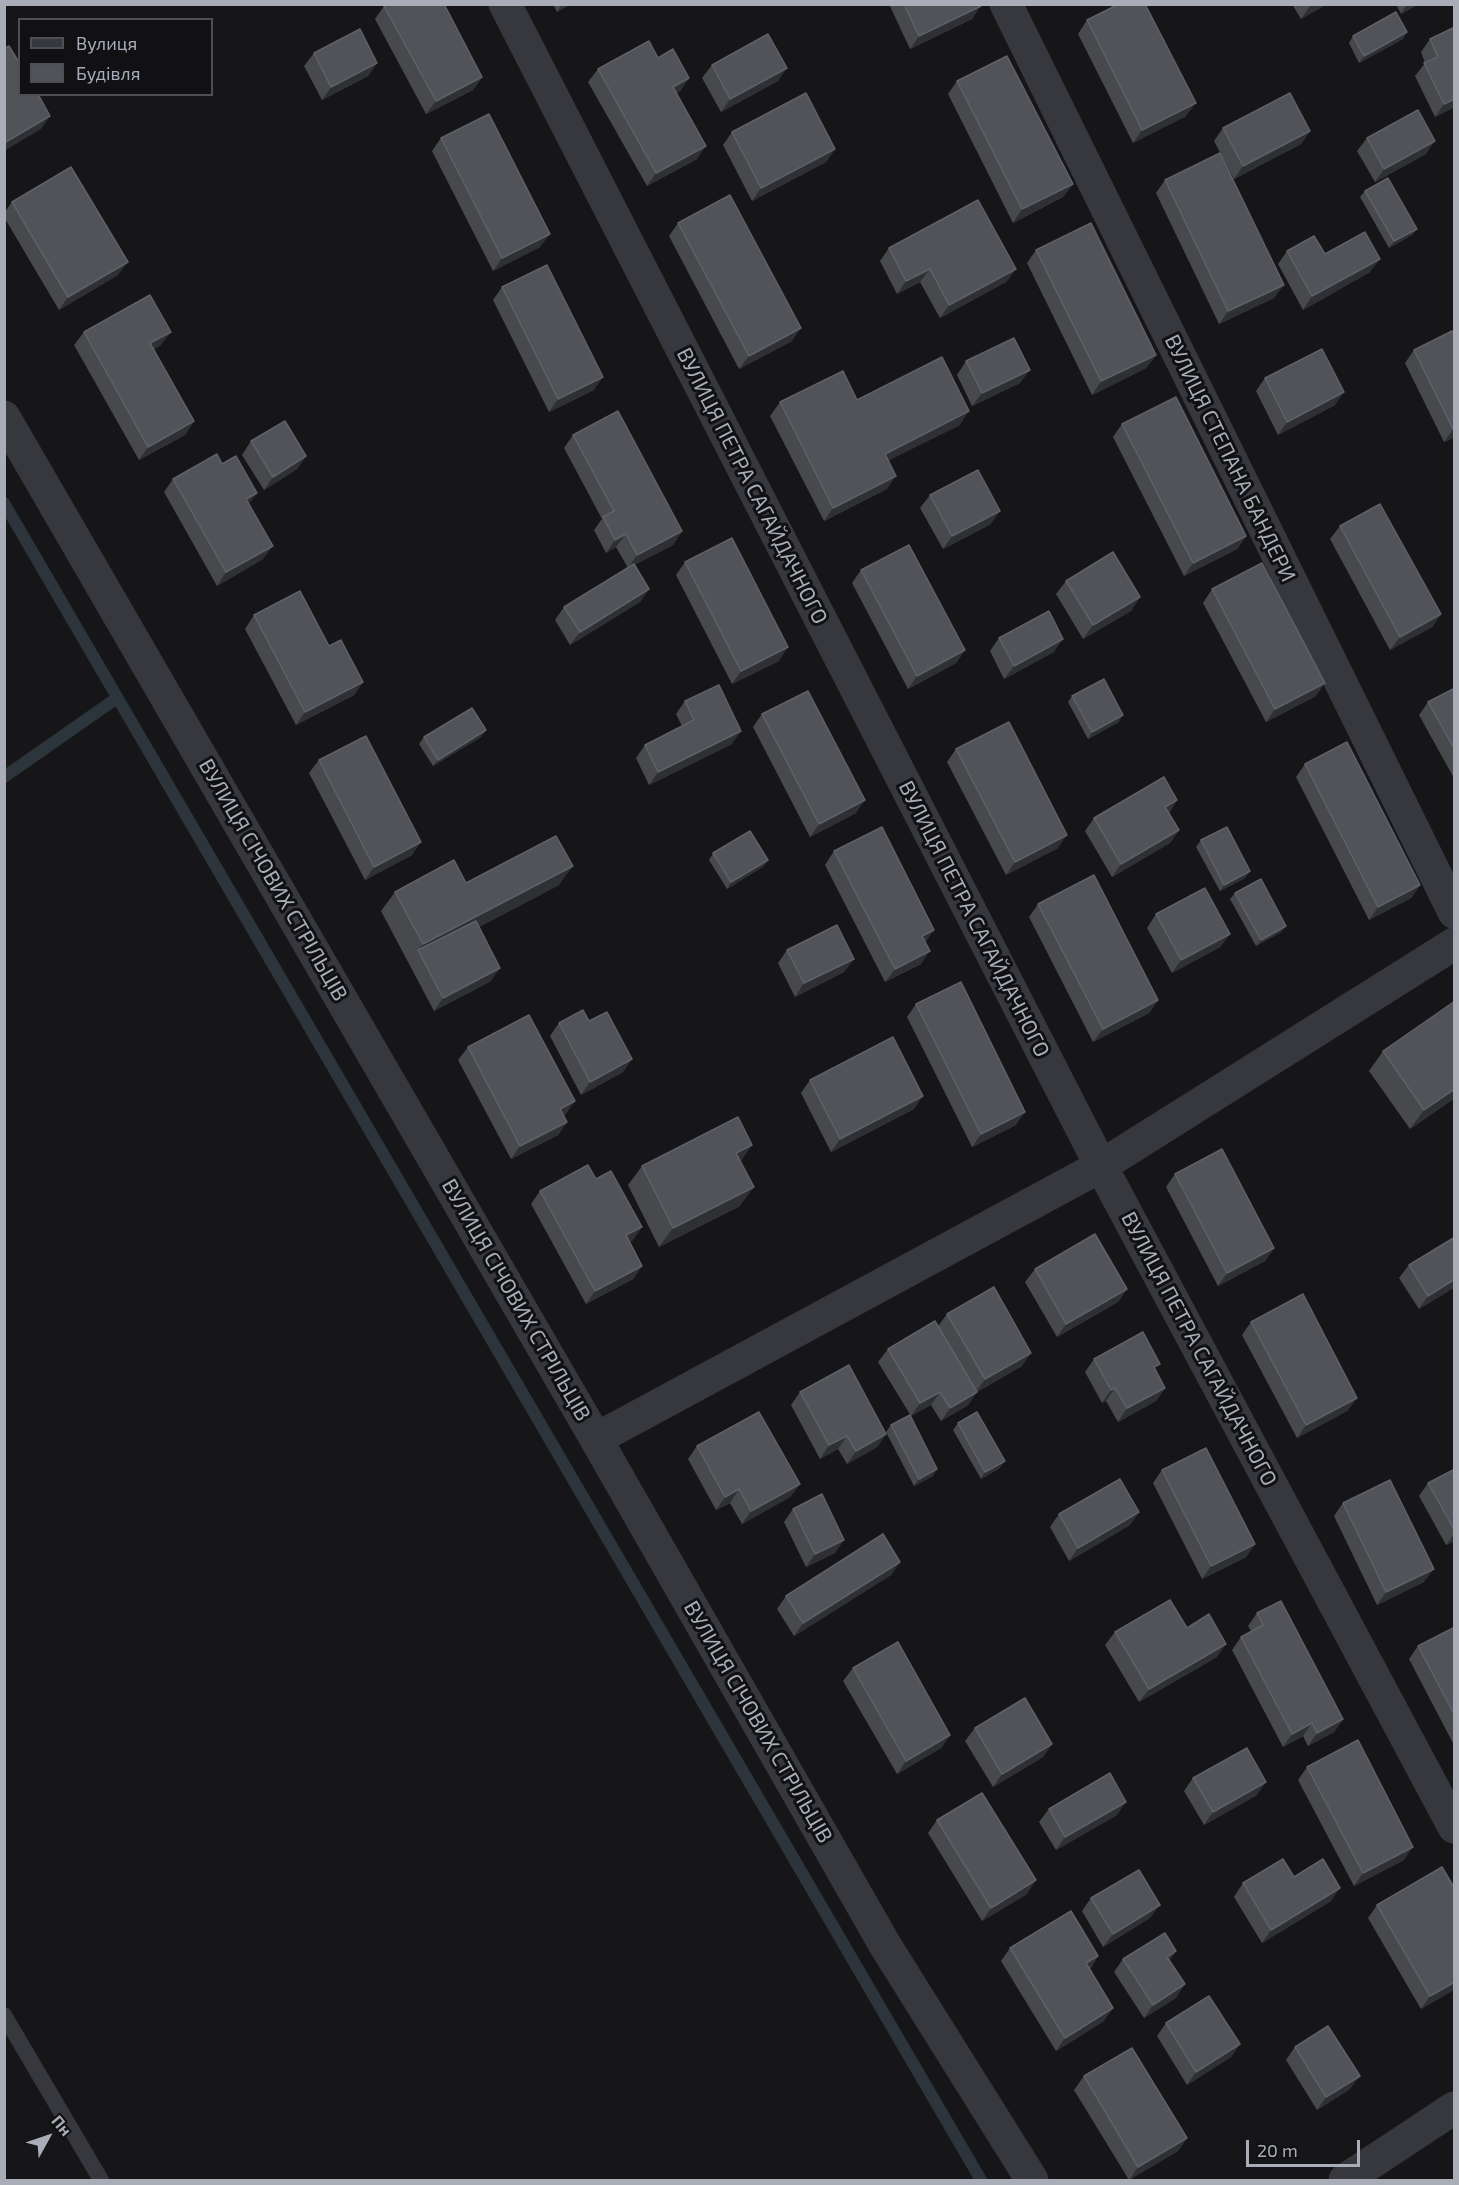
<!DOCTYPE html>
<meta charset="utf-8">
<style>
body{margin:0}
#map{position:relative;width:1459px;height:2185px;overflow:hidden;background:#161618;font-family:"Exo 2",sans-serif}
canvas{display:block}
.frame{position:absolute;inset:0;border:6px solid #a8adb8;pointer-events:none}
.legend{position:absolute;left:18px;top:18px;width:195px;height:78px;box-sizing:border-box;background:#111113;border:2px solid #4d4f55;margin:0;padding:8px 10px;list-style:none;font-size:18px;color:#a8adb8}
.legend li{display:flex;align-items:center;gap:12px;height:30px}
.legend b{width:30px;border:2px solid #4d4f55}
.north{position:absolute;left:18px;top:2107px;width:60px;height:60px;-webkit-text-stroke:4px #111113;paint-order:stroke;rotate:50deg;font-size:16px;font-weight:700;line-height:24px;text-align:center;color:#a8adb8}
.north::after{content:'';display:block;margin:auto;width:21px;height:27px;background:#a8adb8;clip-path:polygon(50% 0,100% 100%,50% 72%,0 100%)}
.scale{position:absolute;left:1246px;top:2140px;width:114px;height:27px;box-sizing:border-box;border:3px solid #a8adb8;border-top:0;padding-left:8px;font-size:18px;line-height:21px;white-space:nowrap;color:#a8adb8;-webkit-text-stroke:4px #111113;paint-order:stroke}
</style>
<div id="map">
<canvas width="1459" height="2185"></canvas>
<div class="frame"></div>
<ul class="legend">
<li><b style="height:8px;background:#37383d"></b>Вулиця</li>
<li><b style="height:16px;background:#525359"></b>Будівля</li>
</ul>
<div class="north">Пн</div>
<div class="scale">20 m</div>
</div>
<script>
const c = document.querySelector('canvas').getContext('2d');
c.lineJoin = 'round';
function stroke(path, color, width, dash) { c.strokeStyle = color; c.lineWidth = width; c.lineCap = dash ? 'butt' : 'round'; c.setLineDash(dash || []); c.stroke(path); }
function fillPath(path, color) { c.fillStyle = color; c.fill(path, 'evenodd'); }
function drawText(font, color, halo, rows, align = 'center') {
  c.font = font + ' "Exo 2",sans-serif'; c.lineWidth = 6; c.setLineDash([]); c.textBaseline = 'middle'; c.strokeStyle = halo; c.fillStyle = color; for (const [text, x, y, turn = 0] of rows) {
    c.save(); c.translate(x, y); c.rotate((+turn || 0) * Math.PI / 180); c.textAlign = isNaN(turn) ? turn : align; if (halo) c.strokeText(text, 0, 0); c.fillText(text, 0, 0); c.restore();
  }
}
const stream = new Path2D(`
 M4,503l977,1677
 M4,777l113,-79`);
const service = new Path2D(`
 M4,2015l97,165`);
const minor = new Path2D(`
 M505,4l596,1162 353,661
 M1006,4l448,908
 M4,417l592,1022 289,506 147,235
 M596,1439l505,-273 353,-222
 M1345,2180l109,-72`);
const wall = new Path2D(`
 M553,4h18l-14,8z
 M889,4h92l-9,15 -62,30z
 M1292,4h35l-26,15z
 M1396,4h23l-18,10z
 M384,6l98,71 -9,13 -47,24 -51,-95z
 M1087,20l99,96 -53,27 -55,-109z
 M1455,27v80l-20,10 -20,-41 10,-13 -4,-11 9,-13z
 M1353,36l50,3 -44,24 -10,-20z
 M314,53l63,10 -9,13 -46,24 -18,-34z
 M658,58l31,20 -9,13 -3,2 20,66 -50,27 -59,-104 10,-13z
 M712,65l66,16 -57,31 -19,-34z
 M957,81l116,103 -10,13 -50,26 -65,-129z
 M1223,128l87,3 -9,13 -67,35 -20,-38z
 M732,132l103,17 -9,13 -74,39 -29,-56z
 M441,138l99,109 -47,24 -61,-120z
 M1367,138l59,16 -51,28 -18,-31z
 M1165,180l109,118 -55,26 -63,-131z
 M1365,191l52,38 -5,6 -23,13 -29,-51z
 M12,202l106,73 -59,35 -55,-93v-4z
 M678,223l114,118 -53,28 -70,-133z
 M889,248l127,21 -10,13 -66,36 -20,-36 -23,12 -17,-33z
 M1036,250l120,105 -10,13 -54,27 -65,-132z
 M1287,251l38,3 45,18 -67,38 -25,-46z
 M502,287l92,103 -45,22 -56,-112z
 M84,332l77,13 -7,4 40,72 -9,14 -46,25 -65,-115z
 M1455,335v102l-11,5 -39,-79 9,-13z
 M966,361l54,22 -48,23 -15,-31z
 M1265,378l70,27 -57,30 -22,-44z
 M857,400l103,25 -72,35 -1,29 -63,32 -54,-105 10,-14z
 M1122,424l124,112 -9,13 -53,27 -71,-139z
 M573,435l109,96 -9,14 -39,20 15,24 -9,13 -70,43 -15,-25 9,-13 64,-39 -12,-21 -10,6 -12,-23 8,-11 -38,-71z
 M251,441l55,15 -9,13 -33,21 -22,-35z
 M222,464l35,29 -9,11 15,55 -46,27 -53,-94 9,-13z
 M930,495l61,29 -48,25 -23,-41z
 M1340,526l101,88 -9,13 -42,23 -60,-111z
 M685,562l94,99 -47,23 -56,-109z
 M861,570l104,80 -9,13 -48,26 -56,-106z
 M1066,581l74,16 -9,14 -48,28 -27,-45z
 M1212,589l104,107 -50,26 -63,-119z
 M254,615l75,31 34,36 -9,13 -58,30 -51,-96z
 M999,638l55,14 -50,27 -14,-28z
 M1455,688v92l-36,-65 9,-13z
 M1072,696l47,26 -31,17 -20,-37z
 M685,701l47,43 -83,41 -13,-27 9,-13 37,-19 -6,-12z
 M762,714l94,99 -46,24 -57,-110z
 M486,730l-5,7 -48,29 -14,-22 5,-7z
 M956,749l102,99 -52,27 -59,-113z
 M319,760l93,95 -47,25 -56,-107z
 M1305,764l115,121 -9,13 -42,22 -73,-143z
 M1177,800l-8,13 10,17 -9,13 -58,34 -27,-46 9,-13z
 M1201,840l49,31 -5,7 -25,13 -24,-44z
 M834,851l91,91 -4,22 -36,18 -60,-117z
 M713,853l51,13 -37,23 -18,-29z
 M466,883l93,2 -80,42 12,54 -57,30 -53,-100 14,-19z
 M1235,893l51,33 -5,6 -25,14 -26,-47z
 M1038,904l120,96 -9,13 -56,29 -64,-125z
 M1156,914l74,20 -10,13 -48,26 -25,-45z
 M787,950l67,9 -10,13 -49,25 -17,-34z
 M1455,1001v97l-45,31 -41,-58 14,-20z
 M916,1004l100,121 -44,22 -65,-130z
 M589,1021l43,38 -9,13 -42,23 -31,-59 9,-13z
 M468,1047l98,67 -2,1 3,7 -9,13 -47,24 -53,-99z
 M810,1080l104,29 -83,43 -30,-59z
 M741,1162l-1,44 -81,41 -31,-62 14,-19z
 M1175,1174l99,74 -9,13 -47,25 -52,-99z
 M596,1179l37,61 -3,2 12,24 -9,13 -47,25 -55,-100 9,-13z
 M1455,1237v50l-36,22 -20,-31 10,-13z
 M1035,1269l92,20 -9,13 -61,35 -32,-55z
 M947,1314l75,52 -45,26 -9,13 -27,16 -10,-16 -20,11 -33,-54 10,-13 50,-23z
 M1251,1322l106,76 -10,13 -50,27 -55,-103z
 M1094,1359l71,29 -9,13 -38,21 -12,-21 -4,2 -17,-31z
 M800,1392l86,42 -9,13 -30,17 -9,-15 -18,10 -29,-54z
 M958,1423l42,45 -19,11 -28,-49z
 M891,1425l42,51 -19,10 -28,-54z
 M697,1446l103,38 -10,13 -48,27 -12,-21 -14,7 -28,-51z
 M1455,1469v72l-9,4 -27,-49 9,-13z
 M1162,1470l93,74 -9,13 -44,22 -49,-96z
 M1343,1503l81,79 -47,23 -43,-89z
 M793,1509l42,44 -29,14 -22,-45z
 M1139,1512l-9,13 -61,36 -19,-34 9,-13z
 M900,1562l-9,13 -97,61 -17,-27 9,-13z
 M1257,1613l86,106 -9,13 -26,14 -5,-10 -20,11 -51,-97 9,-13 10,-6 -3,-5z
 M1455,1627v120l-46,-88 9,-13z
 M1187,1628l30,29 -78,45 -34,-57 10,-13z
 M853,1668l97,67 -9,13 -44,26 -54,-93z
 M975,1728l77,16 -9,13 -50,30 -28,-46z
 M1307,1767l97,93 -50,26 -56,-106z
 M1193,1778l64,17 -53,30 -20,-34z
 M1049,1809l68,6 -61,35 -17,-28z
 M937,1820l90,74 -45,27 -54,-88z
 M1294,1877l37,24 -69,42 -28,-46 9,-14z
 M1455,1889v100l-34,20 -53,-91 9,-13z
 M1091,1898l59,20 -47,29 -21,-36z
 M1010,1948l88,8 -8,13 14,52 -48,30 -55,-90z
 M1176,1951l-7,10 7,37 -32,20 -30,-46 9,-13z
 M1166,2023l74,21 -9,13 -44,28 -30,-49z
 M1295,2047l55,42 -33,21 -31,-50z
 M1084,2076l103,62 -9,13 -49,29 -55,-90z`);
const shadedWall = new Path2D(`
 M562,4h9l-14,8z
 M1313,4h14l-26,15 9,-13z
 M1407,4h12l-18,10z
 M981,6l-9,13 -62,30 9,-13z
 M1407,32l-4,7 -44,24 5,-7z
 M377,63l-9,13 -46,24 9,-13z
 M787,68l-9,13 -57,31 9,-13z
 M482,77l-9,13 -47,24 10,-13z
 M689,78l-9,13 -16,9 9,-13z
 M1455,99v8l-20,10 9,-13z
 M1196,103l-10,13 -53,27 9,-13z
 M50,116l-9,13 -37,22v-8z
 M1310,131l-9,13 -67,35 9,-13z
 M1435,141l-9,13 -51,28 9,-13z
 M706,146l-9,13 -50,27 9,-13z
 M835,149l-9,13 -74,39 9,-13z
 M1073,184l-10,13 -50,26 9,-14z
 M1417,229l-5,6 -23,13 5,-7z
 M550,234l-10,13 -47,24 9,-13z
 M1380,259l-10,13 -67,38 9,-14z
 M128,262l-10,13 -59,35 9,-13z
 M930,269l-10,13 -23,12 9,-13z
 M1016,269l-10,13 -66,36 9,-13z
 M1284,285l-10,13 -55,26 9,-13z
 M801,328l-9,13 -53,28 10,-13z
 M171,332l-10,13 -20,11 9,-13z
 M1156,355l-10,13 -54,27 9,-14z
 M1030,370l-10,13 -48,23 10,-13z
 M603,377l-9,13 -45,22 9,-13z
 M1344,392l-9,13 -57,30 9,-13z
 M969,411l-9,14 -84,42 9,-13z
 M194,421l-9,14 -46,25 9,-13z
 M1453,429h2v8l-11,5z
 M306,456l-9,13 -33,21 9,-13z
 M896,476l-9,13 -63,32 9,-13z
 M257,493l-10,13 -1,-7z
 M1000,511l-9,13 -48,25 9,-13z
 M682,531l-9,14 -45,23 9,-13z
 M626,534l-10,13 -10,6 9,-13z
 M1246,536l-9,13 -53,27 9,-13z
 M273,546l-10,13 -46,27 9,-14z
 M649,589l-9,13 -70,43 10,-13z
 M1140,597l-9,14 -48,28 10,-14z
 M1441,614l-9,13 -42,23 10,-13z
 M1063,639l-9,13 -50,27 10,-13z
 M788,647l-9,14 -47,23 9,-13z
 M965,650l-9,13 -48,26 9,-13z
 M363,682l-9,13 -58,30 9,-13z
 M1325,683l-9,13 -50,26 9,-13z
 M1123,715l-4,7 -31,17 4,-7z
 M486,730l-5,7 -48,29 5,-6z
 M741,731l-9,13 -83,41 9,-13z
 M865,800l-9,13 -46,24 9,-13z
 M1177,800l-9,13 -3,-6z
 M1179,830l-9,13 -58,34 9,-13z
 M1067,835l-9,13 -52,27 9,-13z
 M421,842l-9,13 -47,25 9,-13z
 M768,860l-4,6 -37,23 4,-7z
 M573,866l-14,19 -137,72 -4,-7 5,-6z
 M1250,871l-5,7 -25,13 4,-6z
 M1420,885l-9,13 -42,22 9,-13z
 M1286,926l-5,6 -25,14 5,-6z
 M934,930l-9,13 -3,-7z
 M1230,934l-10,13 -48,26 9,-13z
 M930,951l-9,13 -36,18 10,-13z
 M854,959l-10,13 -49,25 9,-14z
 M500,968l-9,13 -57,30 9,-13z
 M1158,1000l-9,13 -56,29 10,-13z
 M632,1059l-9,13 -42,23 9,-13z
 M1455,1089v9l-45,31 14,-19z
 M923,1096l-9,13 -83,43 9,-13z
 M575,1101l-9,13 -15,8 9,-13z
 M1025,1112l-9,13 -44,22 9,-13z
 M567,1122l-9,13 -47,24 9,-13z
 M752,1145l-13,19 -3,-11z
 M754,1187l-14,19 -81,41 14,-19z
 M642,1227l-9,13 -16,9 9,-14z
 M1274,1248l-9,13 -47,25 9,-13z
 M642,1266l-9,13 -47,25 9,-13z
 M1455,1279v8l-36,22 9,-13z
 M1127,1289l-9,13 -61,35 9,-13z
 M1031,1353l-9,13 -46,26 9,-13z
 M1115,1388l-9,13 -4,2 9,-13z
 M1165,1388l-9,13 -38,21 9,-14z
 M940,1392l-9,13 -20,11 9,-13z
 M977,1392l-9,13 -27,16 9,-13z
 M1357,1398l-10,13 -50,27 9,-13z
 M886,1434l-9,13 -30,17 9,-13z
 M847,1436l-9,13 -18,10 9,-14z
 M1005,1461l-5,7 -19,11 4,-7z
 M937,1469l-4,7 -19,10 5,-7z
 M800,1484l-10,13 -48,27 9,-13z
 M739,1489l-9,14 -14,7 9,-13z
 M1139,1512l-9,13 -61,36 9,-13z
 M1455,1533v8l-9,4z
 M844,1540l-9,13 -29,14 9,-13z
 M1255,1544l-9,13 -44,22 9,-13z
 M900,1562l-9,13 -97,61 9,-13z
 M1434,1569l-10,13 -47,23 9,-13z
 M1226,1644l-9,13 -78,45 10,-13z
 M1343,1719l-9,13 -26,14 9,-13z
 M1312,1723l-9,13 -20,11 9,-13z
 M950,1735l-9,13 -44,26 9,-13z
 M1052,1744l-9,13 -50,30 9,-13z
 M1266,1782l-9,13 -53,30 9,-13z
 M1126,1802l-9,13 -61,35 9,-13z
 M1413,1847l-9,13 -50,26 9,-13z
 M1036,1880l-9,14 -45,27 9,-13z
 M1340,1888l-9,13 -69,42 9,-13z
 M1160,1905l-10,13 -47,29 10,-13z
 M1176,1951l-9,13v-7z
 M1098,1956l-9,13 -3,-6z
 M1455,1982v7l-34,20 9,-13z
 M1185,1984l-9,14 -32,20 9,-13z
 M1113,2008l-9,13 -48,30 9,-13z
 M1240,2044l-9,13 -44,28 9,-13z
 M1360,2076l-10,13 -33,21 9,-13z
 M1187,2138l-9,13 -49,29 9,-13z`);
const building = new Path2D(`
 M386,4h58l38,73 -46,24 -52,-95z
 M904,4h77v2l-62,30z
 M1119,4h26l51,99 -54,27 -55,-110z
 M1396,12l11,20 -43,24 -11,-20z
 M1455,27v72l-11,5 -20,-41 14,-6 -8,-18z
 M360,29l17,34 -46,24 -17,-34z
 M768,34l19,34 -57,31 -18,-34z
 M649,41l9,17 15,-9 16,29 -16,9 33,59 -50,27 -58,-104z
 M9,46l11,18v30h18l12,22 -46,27v-94z
 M1007,56l66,128 -51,25 -65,-128z
 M806,93l29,56 -74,39 -29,-56z
 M1290,93l20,38 -67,35 -20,-38z
 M1418,110l17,31 -51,28 -17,-31z
 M489,114l61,120 -48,24 -61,-120z
 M1220,153l64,132 -56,26 -63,-131z
 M71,167l57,95 -60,35 -56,-95z
 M1388,178l29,51 -23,12 -29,-50z
 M730,195l71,133 -52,28 -71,-133z
 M978,200l38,69 -67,36 -19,-36 -24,12 -17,-33z
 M1091,223l65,132 -55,26 -65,-131z
 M1365,232l15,27 -68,37 -25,-45 27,-15 11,18z
 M547,265l56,112 -45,22 -56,-112z
 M150,295l21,37 -21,11 44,78 -46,26 -64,-115z
 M1452,331l3,4v94h-2l-39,-79z
 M1014,338l16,32 -48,23 -16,-32z
 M1322,349l22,43 -57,30 -22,-44z
 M942,357l27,54 -84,43 11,22 -63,32 -53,-106 63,-31 14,29z
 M1176,397l70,139 -53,27 -71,-139z
 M618,411l64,120 -45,24 -11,-21 -11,6 -12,-23 11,-6 -41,-76z
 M285,421l21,35 -33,21 -22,-36z
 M217,454l5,10 14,-8 21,37 -11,6 27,47 -47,26 -53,-93z
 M978,470l22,41 -48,25 -22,-41z
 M1380,504l61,110 -41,23 -60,-111z
 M732,538l56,109 -47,24 -56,-109z
 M909,545l56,105 -48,26 -56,-106z
 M1113,552l27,45 -47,28 -27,-44z
 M1262,563l63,120 -50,26 -63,-120z
 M634,564l15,25 -69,43 -16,-25z
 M300,591l29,55 12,-6 22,42 -58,30 -51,-97z
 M1049,611l14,28 -49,27 -15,-28z
 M1104,679l19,36 -31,17 -20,-36z
 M719,685l22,46 -83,41 -13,-27 49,-25 -9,-19z
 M1455,688v62l-27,-48z
 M808,691l57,109 -46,24 -57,-110z
 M472,708l14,22 -48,30 -14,-23z
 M1009,722l58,113 -52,27 -59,-113z
 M366,736l55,106 -47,25 -55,-107z
 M1347,742l73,143 -42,22 -73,-143z
 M1164,777l13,23 -12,7 14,23 -58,34 -27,-46z
 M882,827l52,103 -12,6 8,15 -35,18 -61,-118z
 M1227,827l23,44 -26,14 -23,-45z
 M750,831l18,29 -37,22 -18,-29z
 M556,836l17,30 -150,78 -28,-52 59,-32 12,23z
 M1094,875l64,125 -55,29 -65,-125z
 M1261,879l25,47 -25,14 -26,-47z
 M1205,888l25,46 -49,26 -25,-46z
 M476,921l24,47 -57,30 -25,-48z
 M837,925l17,34 -50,24 -17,-33z
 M961,982l64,130 -44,22 -65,-130z
 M1455,1001v88l-31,21 -41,-59z
 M583,1010l6,11 18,-9 25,47 -42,23 -31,-59z
 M529,1015l46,86 -15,8 7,13 -47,24 -52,-99z
 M893,1037l30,59 -83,43 -30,-59z
 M738,1117l14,28 -16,8 18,34 -81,41 -31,-62z
 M1222,1149l52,99 -47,25 -52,-99z
 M588,1165l8,14 15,-8 31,56 -16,8 16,31 -47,25 -55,-100z
 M1095,1234l32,55 -61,35 -31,-55z
 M1455,1237v42l-27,17 -19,-31z
 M994,1287l37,66 -46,26 -38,-65z
 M1303,1294l54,104 -51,27 -55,-103z
 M935,1321l42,71 -27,16 -10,-16 -20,11 -32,-54z
 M1143,1332l17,32 -6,3 11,21 -38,20 -12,-20 -4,2 -17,-31z
 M849,1365l37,69 -30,17 -9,-15 -18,9 -29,-53z
 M759,1412l41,72 -49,27 -12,-22 -14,8 -28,-51z
 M977,1412l28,49 -20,11 -27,-49z
 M910,1415l27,54 -18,10 -28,-54z
 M1206,1448l49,96 -44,22 -49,-96z
 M1455,1469v62l-27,-48z
 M1120,1479l19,33 -61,36 -19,-34z
 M1390,1480l44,89 -48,23 -43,-89z
 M822,1494l22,46 -29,14 -22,-45z
 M883,1534l17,28 -97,61 -17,-27z
 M1170,1600l17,28 22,-14 17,30 -77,45 -34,-57z
 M1281,1601l62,118 -26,14 -5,-10 -20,11 -51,-97 22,-12 -6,-12z
 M1455,1627v89l-37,-70z
 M898,1642l52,93 -44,26 -53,-93z
 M1025,1698l27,46 -50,30 -27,-46z
 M1358,1740l55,107 -50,26 -56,-106z
 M1247,1748l19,34 -53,30 -20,-34z
 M1110,1773l16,29 -61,35 -16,-28z
 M982,1793l54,87 -45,28 -54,-88z
 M1283,1859l11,18 29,-18 17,29 -69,42 -28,-47z
 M1442,1867l13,22v31h-1l1,2v60l-25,14 -53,-91z
 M1139,1870l21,35 -47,29 -22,-36z
 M1071,1911l27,45 -12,7 27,45 -48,30 -55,-90z
 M1165,1933l11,18 -9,6 18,27 -32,21 -30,-46z
 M1209,1996l31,48 -44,28 -30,-49z
 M1328,2026l32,50 -34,21 -31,-50z
 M1132,2048l55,90 -49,29 -54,-91z`);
const streetNames = [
 ["ВУЛИЦЯ СТЕПАНА БАНДЕРИ",1230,458,64],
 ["ВУЛИЦЯ ПЕТРА САГАЙДАЧНОГО",752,486,63],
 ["ВУЛИЦЯ СІЧОВИХ СТРІЛЬЦІВ",273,880,60],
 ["ВУЛИЦЯ ПЕТРА САГАЙДАЧНОГО",974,919,63],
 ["ВУЛИЦЯ СІЧОВИХ СТРІЛЬЦІВ",516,1300,60],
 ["ВУЛИЦЯ ПЕТРА САГАЙДАЧНОГО",1199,1349,62],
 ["ВУЛИЦЯ СІЧОВИХ СТРІЛЬЦІВ",758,1722,60]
];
stroke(stream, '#2c353c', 12);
stroke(service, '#37383d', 16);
stroke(minor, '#37383d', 33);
fillPath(wall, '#47494d');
fillPath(shadedWall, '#2f3033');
fillPath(building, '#525359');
stroke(building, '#5f6168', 1.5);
drawText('21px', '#a8adb8', '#111113', streetNames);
</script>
